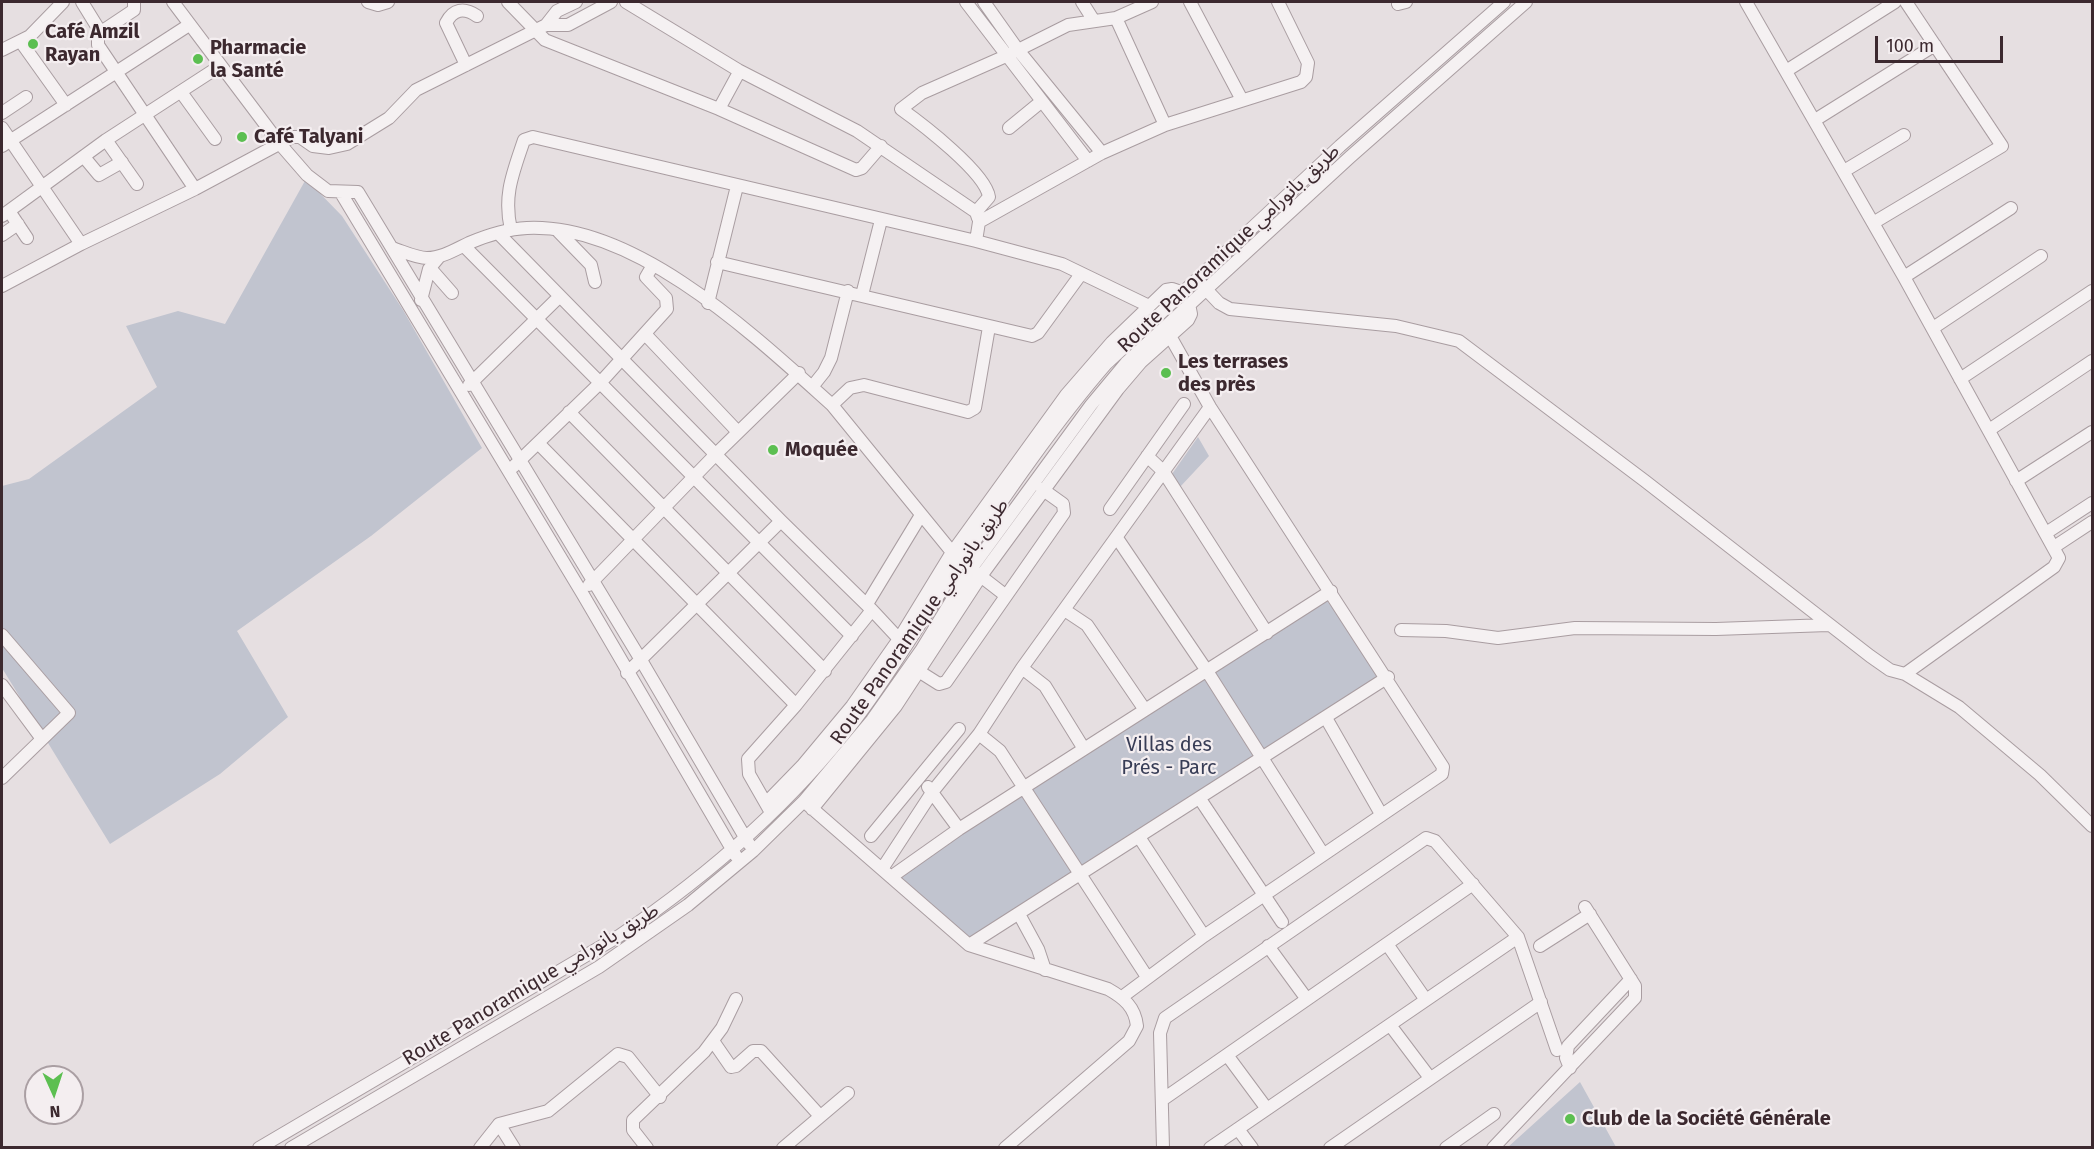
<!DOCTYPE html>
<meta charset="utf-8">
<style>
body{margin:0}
#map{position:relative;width:2094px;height:1149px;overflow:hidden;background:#e6dfe1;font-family:"Fira Sans",sans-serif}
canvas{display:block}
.frame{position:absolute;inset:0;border:3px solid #3c292f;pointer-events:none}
.north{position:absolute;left:24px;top:1065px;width:60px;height:60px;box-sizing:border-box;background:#f4eef0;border:2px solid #aa9fa3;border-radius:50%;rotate:177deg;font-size:16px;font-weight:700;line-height:24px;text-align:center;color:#3c292f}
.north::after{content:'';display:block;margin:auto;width:21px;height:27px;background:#5cbf51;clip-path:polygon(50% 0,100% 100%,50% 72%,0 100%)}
.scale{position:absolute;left:1875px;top:36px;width:128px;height:27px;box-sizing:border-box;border:3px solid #3c292f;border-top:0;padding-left:8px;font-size:18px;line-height:21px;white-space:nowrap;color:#3c292f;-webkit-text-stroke:4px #f4eef0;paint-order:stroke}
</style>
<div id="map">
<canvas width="2094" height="1149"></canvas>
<div class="frame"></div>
<div class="north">N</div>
<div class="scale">100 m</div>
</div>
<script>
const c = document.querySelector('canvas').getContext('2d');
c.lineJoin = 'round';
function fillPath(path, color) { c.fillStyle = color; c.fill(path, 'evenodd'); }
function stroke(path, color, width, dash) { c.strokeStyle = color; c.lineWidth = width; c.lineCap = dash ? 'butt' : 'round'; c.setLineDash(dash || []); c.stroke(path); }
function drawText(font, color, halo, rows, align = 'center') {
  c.font = font + ' "Fira Sans","Noto Sans Arabic",sans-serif'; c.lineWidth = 4.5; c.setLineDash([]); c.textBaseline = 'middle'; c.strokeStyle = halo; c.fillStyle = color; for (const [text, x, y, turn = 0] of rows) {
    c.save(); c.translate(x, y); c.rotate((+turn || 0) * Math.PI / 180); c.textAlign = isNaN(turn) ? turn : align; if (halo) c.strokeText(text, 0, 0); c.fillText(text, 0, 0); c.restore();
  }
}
const green = new Path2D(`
 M306,179l36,37 61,94 79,138 -111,88 -134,95 51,86 -68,57 -110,70 -108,-176v-182l27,-7 128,-92 -31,-61 52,-15 47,13z
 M1198,437l11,19 -29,31 -8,-13z
 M1323,596l65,81 -419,268 -78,-68z
 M1580,1082l36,65h-108z`);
const minor = new Path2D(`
 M82,2l16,26v17l97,144
 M173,2l107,142 27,31 21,16 30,1 283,468 108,184
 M368,2l10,3 10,-3
 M508,2l37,38 174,69 137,61 6,-2 19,-22
 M626,2l112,68v4l-19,35
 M966,2l122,159
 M984,2l34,48 84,103
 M1082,2l12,19
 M1190,2l52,98
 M1746,2l158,275 155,281 -5,9 -149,107
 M1398,4l8,-2
 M1116,18l49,107
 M546,25h22l43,-23
 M98,34l36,-24v-8
 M21,42l45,63
 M2,50l28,-14 33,-34
 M466,65l-20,-42c7,-14 18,-16 31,-7
 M738,70l119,61 119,81 2,6
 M1786,71l109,-69
 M181,92l34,47
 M2,113l24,-16
 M1815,120l120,-75
 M2,128l79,116
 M1009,128l33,-27
 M106,140l31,44
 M2,146l187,-121
 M84,157l15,18 23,-13
 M1844,171l60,-36
 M341,193l241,400 154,263
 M9,211l18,27
 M976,212l13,-15c-3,-24 -67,-73 -88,-88l21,-16 84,-37 62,-31 48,-7 36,-16
 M2,216l104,-76 114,-74
 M1873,223l129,-77 -96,-144
 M511,230c-8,-35 2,-57 13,-90l9,-3 443,104 86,23 87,42
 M557,230l34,35 4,17
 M498,233l283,288 91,89
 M2,235l16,-11
 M976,241l3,-19 123,-69 63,-28 136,-43 5,-5 2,-14 -30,-61
 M464,246l388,390
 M392,248c10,3 24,10 35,10 15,0 29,-9 42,-15 19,-8 38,-14 58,-15 109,-5 228,108 305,177l18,-17 14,-3 104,27 7,-4 14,-81
 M717,262l315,74 6,-3 43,-59
 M430,268l22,25
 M1904,277l107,-69
 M1201,284l18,19 11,6 166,17 63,15 186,140 225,175 20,14 15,4 54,33 81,68 52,51
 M2,286l79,-42 114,-55 97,-52h8l13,9 16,2 18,-4 42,-26 27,-28 130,-65 11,-14 19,-9
 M862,295l19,-75
 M421,300l8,-31 10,-12
 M708,303l29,-117
 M1933,328l108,-72
 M645,334l93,98
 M1960,379l132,-88
 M469,385l91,-89
 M812,387l12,-15 7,-14 17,-67
 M832,405l124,152
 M569,412l256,259
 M1989,430l103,-69
 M538,443l258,262
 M1147,456l16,15 104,162
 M513,467l87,-84 67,-74 -1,-11 -20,-21 7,-12
 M2016,481l76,-49
 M1110,509l74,-105
 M2046,533l46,-30
 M1117,538l90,133 116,183
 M2054,547l38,-25
 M974,571l31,24
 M589,585l128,-132 82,-80
 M867,604l54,-89
 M1066,611l21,14 58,85
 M1401,630l45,1 52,7 77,-10 141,1 112,-4
 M2,635l67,78 -67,65
 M1022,668l23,18 39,63
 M920,672l19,12 7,-2 118,-169 -1,-9 -21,-15
 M627,673l154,-152
 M2,685l40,54
 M1326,718l55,96
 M979,734l21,17 147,226
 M928,787l31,42
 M1200,799l82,123
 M766,803l36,-37 50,-60 47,-67 52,-85 115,-159 46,-53 54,-52 6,-1 9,3
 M807,804l162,141 139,44c16,9 27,18 29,37l-8,15 -124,107
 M769,809l-20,-35 -1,-15 48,-54 76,-95 27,29
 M812,809l84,-103 85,-130 137,-187 23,-27 47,-42 3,-6 -2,-10
 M871,836l88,-107
 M1139,837l65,99
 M882,869l51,-78 46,-57 43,-66 188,-261
 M891,877l68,-48 372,-238
 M1019,914l19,35 7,21
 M1387,944l39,56
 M969,945l419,-268
 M1268,946l38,52
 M1540,946l50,-32
 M1122,997l82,-61 238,-162 1,-7 -233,-360 -40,-71
 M1390,1025l40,53
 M713,1041l18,26 5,-1 17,-15h8l59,65
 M1227,1055l40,54
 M1570,1068l-4,-10 2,-12 63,-67
 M1162,1100l311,-216
 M499,1124l15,24
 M1238,1129l14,19
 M259,1148l360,-212c90,-61 170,-130 236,-216 39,-51 70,-106 106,-159 44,-65 93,-137 145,-197l234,-218 164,-144
 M291,1148l308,-181 89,-62 65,-54 51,-50 68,-81 50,-71 49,-80 120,-164 35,-42 224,-206 176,-155
 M480,1148l19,-24 49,-13 70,-57 10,3 32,40
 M647,1148l-14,-18v-10l71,-68 18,-24 14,-29
 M783,1148l65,-55
 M1163,1148l-3,-115 5,-15 261,-180 9,3 83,96 39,113
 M1210,1148l308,-211
 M1330,1148l211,-146
 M1446,1148l48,-34
 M1493,1148l142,-150v-12l-50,-79`);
const markers = [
 [33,44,6,"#5cbf51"],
 [198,59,6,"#5cbf51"],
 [242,137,6,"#5cbf51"],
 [1166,373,6,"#5cbf51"],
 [773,450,6,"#5cbf51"],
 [1570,1119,6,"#5cbf51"]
];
const poiNames = [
 ["Café Amzil",45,32],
 ["Rayan",45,55],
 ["Pharmacie",210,48],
 ["la Santé",210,71],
 ["Café Talyani",254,137],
 ["Les terrases",1178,362],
 ["des près",1178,385],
 ["Moquée",785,450],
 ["Club de la Société Générale",1582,1119]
];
const streetNames = [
 ["Route Panoramique طريق بانورامي",1229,249,-43],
 ["Route Panoramique طريق بانورامي",920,622,-55],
 ["Route Panoramique طريق بانورامي",531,985,-31]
];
const parkNames = [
 ["Villas des",1169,745],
 ["Prés - Parc",1169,768]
];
fillPath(green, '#c1c4cf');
stroke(minor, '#a99da1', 14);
stroke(minor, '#f5f1f2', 12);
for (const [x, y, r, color] of markers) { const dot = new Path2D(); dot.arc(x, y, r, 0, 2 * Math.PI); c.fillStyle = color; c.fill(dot); stroke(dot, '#f4eef0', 2); }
drawText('bold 20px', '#3c292f', '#f4eef0', poiNames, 'left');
drawText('20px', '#3c292f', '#f4eef0', streetNames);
drawText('20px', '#383d56', '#f4eef0', parkNames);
</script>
